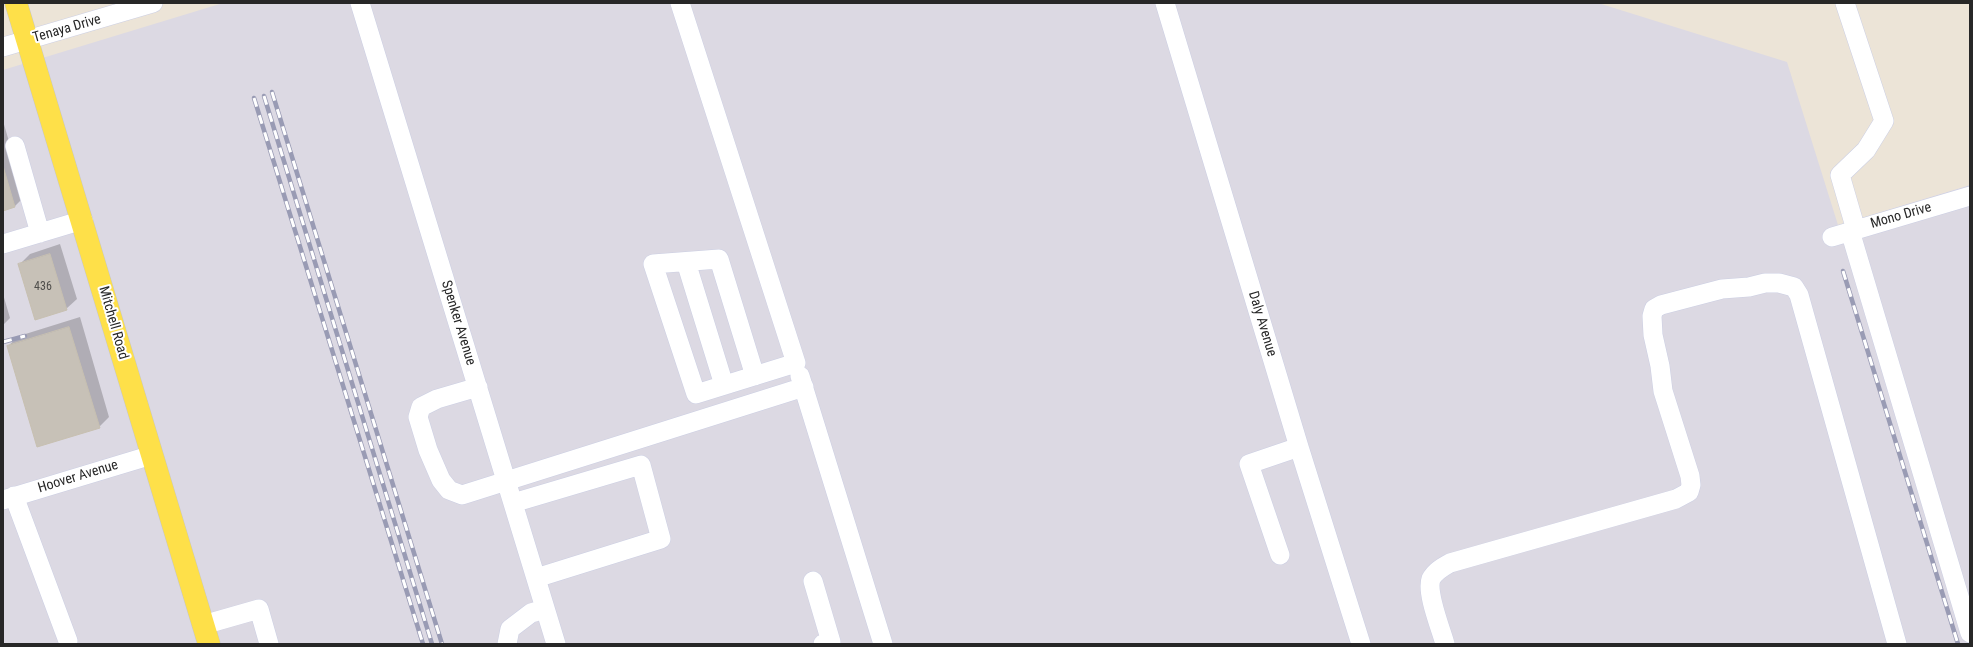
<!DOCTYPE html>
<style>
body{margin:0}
#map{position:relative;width:1973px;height:647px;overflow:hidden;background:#ece4d7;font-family:"Roboto Condensed",sans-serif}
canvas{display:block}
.frame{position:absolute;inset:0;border:4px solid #272727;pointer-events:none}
</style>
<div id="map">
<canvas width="1973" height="647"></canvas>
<div class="frame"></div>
</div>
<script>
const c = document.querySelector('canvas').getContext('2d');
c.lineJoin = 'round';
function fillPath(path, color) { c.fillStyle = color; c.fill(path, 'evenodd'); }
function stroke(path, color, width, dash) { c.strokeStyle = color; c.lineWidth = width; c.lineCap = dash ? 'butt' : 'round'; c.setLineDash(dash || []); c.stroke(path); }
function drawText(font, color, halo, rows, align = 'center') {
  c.font = font + ' "Roboto Condensed",sans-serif'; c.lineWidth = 4; c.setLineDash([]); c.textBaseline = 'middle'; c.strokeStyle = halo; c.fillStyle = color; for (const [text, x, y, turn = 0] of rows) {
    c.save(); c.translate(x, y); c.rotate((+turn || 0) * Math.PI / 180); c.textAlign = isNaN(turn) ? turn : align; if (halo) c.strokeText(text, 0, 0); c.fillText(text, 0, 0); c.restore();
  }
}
const industrial = new Path2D(`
 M223,3h1375l189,59 51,163 132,-40v459h-1967v-574z`);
const shadow = new Path2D(`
 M3,121l22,75 -10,10 -12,4z
 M60,244l17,55 -11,10 -46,-45 10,-10z
 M3,294l7,24 -7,7z
 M80,317l29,100 -10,10 -91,-81 11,-10z`);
const building = new Path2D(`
 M3,166l12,41 -12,4z
 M50,254l17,56 -32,10 -17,-56z
 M69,327l31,101 -63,19 -30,-101z`);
const minor = new Path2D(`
 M360,3l196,641
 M680,3l116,360 -100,31 -43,-130 66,-5 36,117
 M1165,3l134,444 62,197
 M1845,3l39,118 -18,29 -26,25 16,55
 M3,47l150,-44
 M15,146l25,87
 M1850,231l120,402
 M1832,237l138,-41
 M3,244l80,-24
 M686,262l38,123
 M800,376l83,268
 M478,387l-41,12 -16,8 -3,10 10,33 13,30 8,10 13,5 342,-108
 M14,496l54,145
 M3,500l149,-45
 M513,503l128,-38 20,74 -125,39
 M1280,555l-31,-91 50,-17
 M813,581l18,61 -8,2
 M203,625l56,-16 10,35
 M507,644l3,-15 21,-16 14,-4
 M1445,644c-4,-15 -19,-51 -14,-65 4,-8 12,-12 19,-16l226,-64 13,-7 2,-7 -1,-9 -27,-85 -3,-25 -7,-31 -1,-19 2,-7 7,-4 61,-16 27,-2 16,-4h14l15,4 5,8 98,349`);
const major = new Path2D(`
 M16,3l193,641`);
const rail = new Path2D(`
 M272,92l170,552
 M264,96l168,548
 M254,98l169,546
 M1843,271l115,373
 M3,342l22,-6`);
const numberNames = [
 ["436",43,287]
];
const streetNames = [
 ["Tenaya Drive",67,29,-16],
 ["Mono Drive",1901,216,-16],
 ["Mitchell Road",113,323,74],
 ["Spenker Avenue",458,323,73],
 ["Daly Avenue",1262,324,73],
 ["Hoover Avenue",78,477,-17]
];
fillPath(industrial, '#dcd9e3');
fillPath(shadow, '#0003');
fillPath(building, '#c7c1b7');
stroke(building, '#c7c0b1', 1);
stroke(minor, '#cccfe3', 20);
stroke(major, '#c7c7c7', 23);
stroke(minor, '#fff', 19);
stroke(major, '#fee049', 22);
stroke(rail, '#999bb4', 4.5);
stroke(rail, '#fff', 3, [9]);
drawText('12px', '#4f4e4b', null, numberNames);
drawText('14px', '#272727', '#fff', streetNames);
</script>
